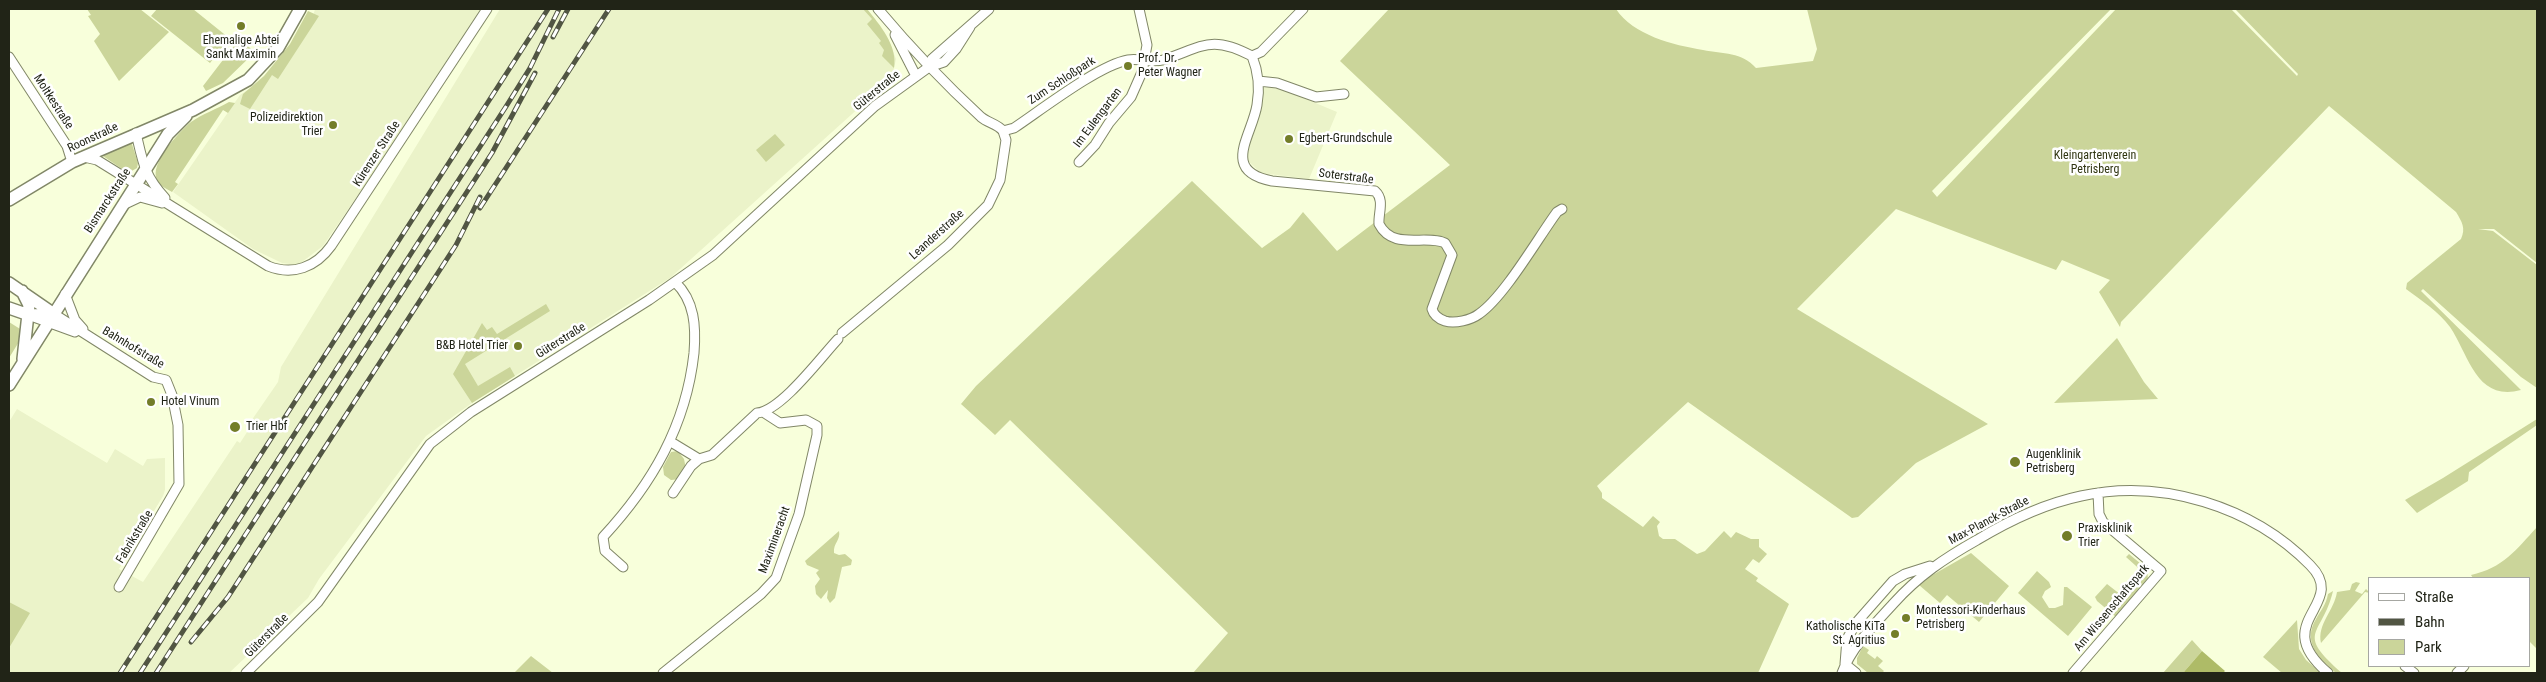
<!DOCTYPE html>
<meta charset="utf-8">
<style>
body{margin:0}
#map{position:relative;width:2546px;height:682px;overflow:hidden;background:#f8ffdb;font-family:"Roboto Condensed",sans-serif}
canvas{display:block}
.frame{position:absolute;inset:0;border:10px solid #212417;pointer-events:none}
.legend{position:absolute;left:2368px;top:577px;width:162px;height:90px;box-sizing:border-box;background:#fff;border:1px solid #a6a7a2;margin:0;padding:6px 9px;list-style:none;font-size:15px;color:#212417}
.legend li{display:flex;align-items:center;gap:10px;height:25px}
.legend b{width:25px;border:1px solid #a6a7a2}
</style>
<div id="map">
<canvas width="2546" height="682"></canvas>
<div class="frame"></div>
<ul class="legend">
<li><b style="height:6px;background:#fff"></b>Straße</li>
<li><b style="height:6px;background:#515543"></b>Bahn</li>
<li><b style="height:14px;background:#cbd59a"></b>Park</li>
</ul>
</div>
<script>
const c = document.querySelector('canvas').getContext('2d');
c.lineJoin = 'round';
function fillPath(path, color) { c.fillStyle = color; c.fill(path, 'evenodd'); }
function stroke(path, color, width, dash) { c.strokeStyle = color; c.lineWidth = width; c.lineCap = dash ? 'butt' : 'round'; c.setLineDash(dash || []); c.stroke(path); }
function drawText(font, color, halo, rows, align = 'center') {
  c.font = font + ' "Roboto Condensed",sans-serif'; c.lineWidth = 5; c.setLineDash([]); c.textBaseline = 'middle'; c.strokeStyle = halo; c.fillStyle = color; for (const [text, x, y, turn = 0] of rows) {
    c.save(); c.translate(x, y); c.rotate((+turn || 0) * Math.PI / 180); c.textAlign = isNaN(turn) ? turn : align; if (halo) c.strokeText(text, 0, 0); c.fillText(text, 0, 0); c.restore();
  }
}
const built = new Path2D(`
 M315,9h170l-162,237 -25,19 -16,-2 -29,-14 -80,-57 67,-97 34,-23 38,-52z
 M500,9h367l22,32 7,18 -4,19 -222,200 -198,125 -46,33 -107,143 -11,19 -79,75h-220v-251l8,-13 90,54 8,-14 28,17 4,-7 18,-1v32l-2,6 -44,73 24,13 94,-141 3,2 11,-17 -2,-2 29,-42 3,-15z
 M1277,87l60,25 -28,67 -48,-6 -13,-12v-12l13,-42 2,-19z`);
const green = new Path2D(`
 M87,9h53l29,23 -50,49 -25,-40 6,-7 -12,-18 3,-1z
 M157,9h36l36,29 -19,25 -59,-47z
 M863,9h4c13,16 31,37 27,59l-12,-12 2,-6 -5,-7 2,-2 -14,-17 5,-5z
 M1389,9h227c17,26 57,36 87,41 20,4 39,2 53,18l57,-7 4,-12 -10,-40h304l-179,182 5,6 179,-188h115l66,67 1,-2 -63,-65h302v254l-43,-34h-16l15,2 44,34v123l-16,-11 -98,-88 -2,2 100,99c-45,12 -52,-35 -71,-63 -11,-15 -29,-27 -44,-38l1,-6 54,-44c5,-11 1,-17 -5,-27l-127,-106 -208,216 -1,5 -21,-35 11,-12 -48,-20 -6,10 -160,-61 -99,100 191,115 -72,39 -58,54 -6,1 -164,-116 -91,84 5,7v5l41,29 10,-11 7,6 -3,4 2,10 4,3h12l22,15 8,-3 19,-20 7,7 5,-6 15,7h8v8l8,7 -8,9 -6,-4 -8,10 13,9 -2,3 33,23 -31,69h-565l35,-40 -218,-213 -15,15 -34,-31 15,-18 216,-205 70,67 28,-20 13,-16 34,39 113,-86 -110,-104z
 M308,11l11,5 -41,63 -6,-4 -22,34 -10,-5 3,-10 21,-18 26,-32z
 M239,39l16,13 -32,31 -17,8 -3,-5z
 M229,102l6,1 -7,10 -5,-3 -48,72 3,2 -6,8c-5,-3 -12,-6 -15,-12 -8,-16 22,-48 34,-58 11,-8 26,-13 38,-20z
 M775,134l10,11 -19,17 -10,-12z
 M131,141l7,22 -1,5 -9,5 -28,-19z
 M546,304l4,7 -85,53 13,22 32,-19 5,9 -43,27 -19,-29 29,-51 5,7 5,-3 5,7z
 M9,322l16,10 -16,26z
 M2117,338l27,44 14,17 -104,4z
 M2537,419v6l-68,47 -1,9 -51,32 -12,-13 38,-22z
 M678,451l6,8 2,10 -6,10 -9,1 -7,-5 -1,-8 8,-15z
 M2537,527v122l-7,-7v-64h-57l-2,-3c32,-7 45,-25 66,-48z
 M839,531c2,9 -6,12 -5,22l5,2 6,-1 7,6 -1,5 -9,2 -7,31 -5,5 -3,-5 1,-8 -7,9 -5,-5 -1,-8 5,-7 -4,-6 3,-3 -12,-5 -2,-4z
 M1971,553l38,33 -30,36 -32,-27 -7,8 -21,-18 10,-8z
 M2129,554l18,15 1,10 -32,38 -19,-16 -2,-4 12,-13 18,14 20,-24 -19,-17z
 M2037,571l12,11 2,5 -6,4 -3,6 7,11h6l8,-3 1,-18h3l25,20 -24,29 -50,-43z
 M2356,582l4,1 -5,8 7,3 4,-5 4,4 -5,-1 -44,51c-4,-19 13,-32 16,-51l13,-2 2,-6z
 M2333,591c-11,46 -39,40 9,82h-6c-17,-14 -34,-31 -20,-54 5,-9 10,-14 12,-25z
 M9,602l21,11 -21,35z
 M2297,620l2,29 7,11 15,13h-39l-19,-16z
 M2192,640l10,11 -19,22h-20z
 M1863,646l6,4 -2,3 8,6 2,-3 6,5 -5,5 6,5 -2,2h-14l-11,-9v-6z
 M531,656l22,17h-39z`);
const water = new Path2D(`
 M2202,651l23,20 -2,2h-40z`);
const minor = new Path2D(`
 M878,9c32,38 66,74 103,108 7,6 17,7 22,14l11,-3c27,-18 85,-63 114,-68 11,-2 24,3 35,0 40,-13 47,-26 89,-4l9,-4 42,-43
 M895,35l21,41
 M1252,56c6,15 8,32 5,49 -5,31 -37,66 15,76l103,10c10,9 3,22 4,33 14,27 46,10 66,19l7,12 -20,54c2,7 7,10 13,12 10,3 26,-1 34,-7 25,-17 59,-76 78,-102l5,-3
 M9,57l58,89 5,16
 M929,67l3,-8 57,-50
 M1258,81l19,2 39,14 28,-3
 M136,133c7,30 8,42 29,65
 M84,157l13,3 171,106c25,10 48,1 63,-20l156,-237
 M1079,162l16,-17 14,-22 22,-26 11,-25 5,-27 -8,-36
 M123,205l17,-8 22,6
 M65,294l10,26 8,9
 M54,314l99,63 13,3 6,15 6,30 1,59 -60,103
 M31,316l44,16
 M842,333l106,-88 40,-40 12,-25 6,-40 -3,-9
 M671,442l28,17 -8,7 -18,27
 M699,459l13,-4 45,-42c24,-2 64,-56 81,-74
 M623,567l-18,-16 -2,-14c49,-53 83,-111 91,-184 2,-26 1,-52 -19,-71
 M1845,664l2,-25 9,-16 37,-42 12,-7 25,-8
 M1845,664l11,9
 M2405,666l9,7
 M246,673l72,-71 112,-158 41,-32 178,-112 64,-45 162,-149 54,-39 15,-5 12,-13 14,-22
 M663,673l98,-79 15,-16 23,-64 18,-79v-9l-11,-6 -26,3 -17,-11
 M1842,673c10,-27 33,-49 51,-69 25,-28 52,-46 84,-64 33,-20 66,-36 104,-44 80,-18 171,10 229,69 40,40 -43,56 18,108
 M2073,673l88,-102 -58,-49 -4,-8 -1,-21
 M2457,673l7,-7`);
const secondary = new Path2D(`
 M9,200l63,-38 121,-52 55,-30 30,-32 22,-39
 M9,283l45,31
 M22,291l7,14 -6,54
 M9,308l20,7 25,-1
 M9,385l159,-251 18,-18`);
const rail = new Path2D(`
 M553,37l15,-28
 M480,208l129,-199
 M191,642l37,-45 228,-352 24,-48
 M120,673l428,-664
 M140,673l367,-568 23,-37 29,-59
 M156,673l336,-520 43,-80`);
const markers = [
 [241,26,5,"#737d29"],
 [1128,66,5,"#737d29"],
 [333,125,5,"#737d29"],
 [1289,139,5,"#737d29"],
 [518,346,5,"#737d29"],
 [151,402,5,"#737d29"],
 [235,427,6,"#737d29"],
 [2015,462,6,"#737d29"],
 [2067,536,6,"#737d29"],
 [1906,618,5,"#737d29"],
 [1895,634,5,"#737d29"]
];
const poiNames = [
 ["Ehemalige Abtei",241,41,"center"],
 ["Sankt Maximin",241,55,"center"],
 ["Prof. Dr.",1138,59],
 ["Peter Wagner",1138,73],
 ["Polizeidirektion",323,118,"right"],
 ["Trier",323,132,"right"],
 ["Egbert-Grundschule",1299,139],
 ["B&B Hotel Trier",508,346,"right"],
 ["Hotel Vinum",161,402],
 ["Trier Hbf",246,427],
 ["Augenklinik",2026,455],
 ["Petrisberg",2026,469],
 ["Praxisklinik",2078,529],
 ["Trier",2078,543],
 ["Montessori-Kinderhaus",1916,611],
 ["Petrisberg",1916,625],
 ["Katholische KiTa",1885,627,"right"],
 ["St. Agritius",1885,641,"right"]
];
const streetNames = [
 ["Zum Schloßpark",1062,81,-33],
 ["Güterstraße",877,91,-39],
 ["Moltkestraße",53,102,57],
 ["Im Eulengarten",1098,118,-53],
 ["Roonstraße",93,138,-25],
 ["Kürenzer Straße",377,154,-57],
 ["Soterstraße",1346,177,7],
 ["Bismarckstraße",108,201,-57],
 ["Leanderstraße",937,235,-42],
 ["Güterstraße",561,341,-32],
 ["Bahnhofstraße",133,348,31],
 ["Max-Planck-Straße",1989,521,-28],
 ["Fabrikstraße",135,537,-59],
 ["Maximineracht",775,540,-70],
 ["Am Wissenschaftspark",2112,608,-50],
 ["Güterstraße",267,636,-45]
];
const parkNames = [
 ["Kleingartenverein",2095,156],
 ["Petrisberg",2095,170]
];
fillPath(built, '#ebf3c9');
fillPath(green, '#cbd59a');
fillPath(water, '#aebb67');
stroke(minor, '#818767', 11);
stroke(secondary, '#818767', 14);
stroke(minor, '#fff', 9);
stroke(secondary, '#fff', 11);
stroke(rail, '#515543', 5);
stroke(rail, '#fff', 3, [9]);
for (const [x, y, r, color] of markers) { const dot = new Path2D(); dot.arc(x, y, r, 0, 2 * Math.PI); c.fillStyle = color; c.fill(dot); stroke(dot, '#fff', 2); }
drawText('12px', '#212417', '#fff', poiNames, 'left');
drawText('12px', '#212417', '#fff', streetNames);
drawText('12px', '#313612', '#fff', parkNames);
</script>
